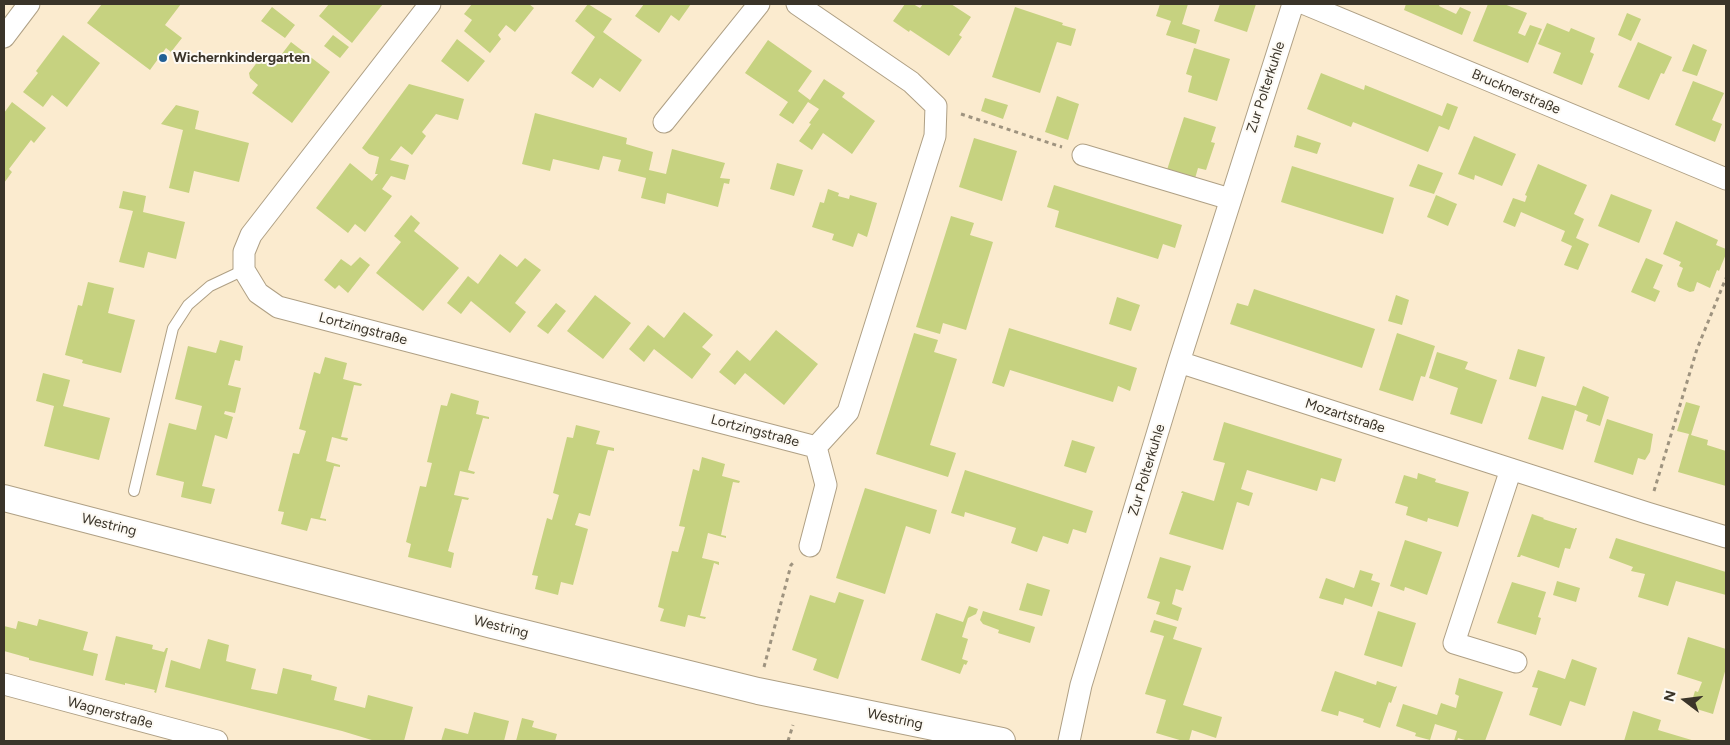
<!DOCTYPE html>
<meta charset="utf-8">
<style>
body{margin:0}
#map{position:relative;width:1730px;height:745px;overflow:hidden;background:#fbebcf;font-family:Figtree,sans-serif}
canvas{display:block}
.frame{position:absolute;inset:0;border:5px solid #3a3429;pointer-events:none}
.north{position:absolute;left:1660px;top:675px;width:50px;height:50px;-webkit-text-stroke:4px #fdfaf4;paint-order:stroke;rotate:285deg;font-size:14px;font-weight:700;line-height:20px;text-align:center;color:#3a3429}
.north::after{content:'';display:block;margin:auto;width:18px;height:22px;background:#3a3429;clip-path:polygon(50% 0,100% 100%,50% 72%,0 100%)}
</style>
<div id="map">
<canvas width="1730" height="745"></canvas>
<div class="frame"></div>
<div class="north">N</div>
</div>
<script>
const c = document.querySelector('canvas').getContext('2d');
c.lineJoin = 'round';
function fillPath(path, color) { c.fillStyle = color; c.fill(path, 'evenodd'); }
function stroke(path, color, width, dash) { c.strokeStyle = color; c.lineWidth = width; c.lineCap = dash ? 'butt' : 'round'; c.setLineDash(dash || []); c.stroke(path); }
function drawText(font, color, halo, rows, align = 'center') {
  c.font = font + ' Figtree,sans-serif'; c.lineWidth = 4; c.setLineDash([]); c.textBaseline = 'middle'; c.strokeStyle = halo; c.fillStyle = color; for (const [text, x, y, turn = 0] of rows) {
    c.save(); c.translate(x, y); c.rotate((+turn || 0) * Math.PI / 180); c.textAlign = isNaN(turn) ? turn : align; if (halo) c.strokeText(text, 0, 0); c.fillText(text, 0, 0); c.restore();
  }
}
const building = new Path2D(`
 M102,4h79l-16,21 17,13 -11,14 -5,-4 -16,22 -63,-47z
 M329,4h54l-31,39 -33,-27z
 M472,4h57l5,4 -19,24 -9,-7 -8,10 3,4 -11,14 -26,-22 8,-11 -8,-6z
 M588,4l24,15 -9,13 39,28 -22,32 -20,-14 -7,10 -22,-15 24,-36 -20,-16z
 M644,4h47l-12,17 -8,-6 -12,18 -24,-17z
 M905,4h8l7,4 3,-4h28l20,13 -12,18 3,2 -13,19 -39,-26 -1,2 -16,-11z
 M1160,4h28l-6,20 18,6 -4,14 -30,-9 5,-14 -15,-5z
 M1220,4h36l-9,28 -33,-11z
 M1406,4h34l-1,2 17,8 4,-7 11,5 -9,23 -58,-25z
 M1488,4h16l23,9 -9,20 7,3 5,-11 12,4 -14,34 -55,-22z
 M272,7l23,18 -10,13 -24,-17z
 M1015,7l48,16 -1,2 14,4 -5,17 -14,-4 -17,51 -48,-16z
 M1627,13l14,6 -10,22 -13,-6z
 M1547,23l22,9 2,-4 24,10 -5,14 4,2 -12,31 -29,-12 8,-20 -23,-9z
 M63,35l37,28 -33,44 -15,-12 -9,12 -20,-15 15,-19 -2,-2z
 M333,35l16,12 -9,11 -16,-12z
 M457,39l28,22 -17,21 -27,-21z
 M768,40l44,31 -14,20 12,9 14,-21 21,14 -3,4 33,24 -23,33 -29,-21 -11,17 -13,-9 12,-17 -2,-1 10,-14 -11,-7 -15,22 -14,-9 9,-13 -43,-29z
 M291,42l39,30 -38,51 -40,-30 6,-8 -8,-7 -1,-5 9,-12 5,-1 9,7z
 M1638,42l34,15 -8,17 -3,-1 -12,27 -31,-13z
 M1693,44l14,6 -10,26 -15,-5z
 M1194,48l36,11 -13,42 -29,-9 4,-16 -6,-2z
 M1321,73l43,17 1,-5 77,31 5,-13 11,4 -9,23 -10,-4 -11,26 -75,-30 -2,5 -44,-18z
 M1693,81l31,12 -12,27 10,4 -7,18 -40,-17z
 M409,84l55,15 -6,21 -22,-6 -14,18 4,4 -14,19 -11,-9 -11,14 19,5 -4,15 -14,-4 -9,13 10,7 -27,36 -10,-8 -7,9 -32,-25 34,-45 22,18 6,-7h-3l4,-17 -10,-3 -7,-6z
 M1057,96l22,8 -11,36 -23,-8z
 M985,98l23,7 -5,14 -22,-8z
 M12,102l34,26 -12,15 -3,-3 -22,29 3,3 -8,11v-70z
 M176,105l23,6 -4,18 54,14 -10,39 -45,-11 -5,22 -20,-5 14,-58 -22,-6z
 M535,113l92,25 -1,6 27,8 -4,18 17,4 6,-25 53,14 -5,15 10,1 -1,5 -5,-1 -6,24 -51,-14 -2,11 -24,-6 5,-20 -28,-7 3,-11 -18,-4 -4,14 -46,-11 -3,12 -28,-7z
 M1184,117l32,10 -5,15 4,1 -9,27 -8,-2 -4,14 -28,-9z
 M1297,135l24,8 -4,11 -23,-7z
 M1474,136l42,18 -14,32 -27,-11 -1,5 -16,-6z
 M974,138l43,13 -15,50 -43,-14z
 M777,163l26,7 -9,26 -24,-7z
 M1418,164l25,9 -9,21 -25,-8z
 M1538,164l49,21 -13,29 10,5 -8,19 13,6 -11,26 -14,-5 8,-19 -11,-5 4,-10 -44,-19 -6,15 -12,-5 10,-24 12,4 2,-6 -2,-1z
 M1292,166l102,32 -11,36 -102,-32z
 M1054,185l128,40 -7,23 -12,-4 -5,15 -103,-32 4,-16 -12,-4z
 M828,189l11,4 -1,3 11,3 1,-4 27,8 -10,34 -9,-4 -5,14 -21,-7 2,-6 -22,-7 8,-25 4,1z
 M123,191l23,5 -3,16 42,10 -9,37 -28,-7 -4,16 -25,-6 14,-51 -14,-3z
 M1611,194l41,16 -13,33 -41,-17z
 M1436,195l21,9 -9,22 -21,-9z
 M411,215l9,8 -6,8 45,37 -36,43 -47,-38 25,-31 -7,-6z
 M951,216l23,7 -4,12 23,7 -27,88 -23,-7 -3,11 -24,-7z
 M1676,221l42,19 -2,5 10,4v5l-7,17 -2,-1 -7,18 -13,-6 -3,9 -4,1 -12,-5 -1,-3 6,-16 -4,-2 2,-4 -18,-8z
 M500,254l17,13 8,-9 16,12 -26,33 11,9 -16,21 -39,-32 -10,13 -14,-11 21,-27 10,8z
 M360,257l10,8 -22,28 -9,-8 -4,4 -11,-9 17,-21 10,7z
 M1646,258l17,7 -10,23 7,3 -5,11 -24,-10z
 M88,282l26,6 -6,25 27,7 -14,53 -39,-10 1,-3 -18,-5 13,-50 4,1z
 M1254,289l121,40 -13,39 -132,-44 7,-21 11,3z
 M595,295l36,28 -28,36 -36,-28z
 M1396,295l13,5 -7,25 -14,-4z
 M1117,297l23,8 -9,26 -22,-7z
 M556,303l10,8 -18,23 -11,-8z
 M684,312l29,23 -11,12 9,7 -19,25 -38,-30 -10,13 -15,-13 19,-24 16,13z
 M1009,328l128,40 -7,23 -12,-5 -5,16 -103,-32 -6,17 -12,-4z
 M776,330l42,34 -34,41 -39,-32 -10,12 -16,-13 18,-22 13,11z
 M914,333l24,7 -4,12 23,7 -27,86 26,8 -8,24 -72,-23z
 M1397,333l38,13 -10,31 -4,-1 -8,25 -34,-11z
 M220,340l23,6 -3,15 -5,-1 -7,25 13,3 -6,25 -10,-2 -1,3 9,3 -6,22 -12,-4 -13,51 13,3 -4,15 -30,-7 3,-15 -28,-7 13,-52 27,7 6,-24 -27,-7 13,-53 28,7z
 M1518,349l27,8 -9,30 -27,-8z
 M1437,352l31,10 -3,7 32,11 -15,44 -32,-10 8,-26 -29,-10z
 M325,357l22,6 -4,16 19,5 -1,2 -7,-1 -13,52 7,1 -1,3 -15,-4 -6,24 14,4v2l-6,-1 -14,52 6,1v2l-15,-3 -4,13 -26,-7 3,-12 -6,-1 15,-58 6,1 7,-23 -7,-2 15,-57 6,2z
 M43,373l27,7 -7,26 47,12 -11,42 -55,-14 10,-40 -18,-5z
 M1583,386l26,11 -9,29 -14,-5 2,-6 -13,-5 -12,40 -35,-11 14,-43 34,10z
 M451,393l28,8 -3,13 13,3v2l-6,-1 -15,52 7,2 -1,2 -14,-3 -6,24 15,3 -1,2 -6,-1 -14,52 6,2 -3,15 -43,-11 3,-13 -5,-2 14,-56 6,1 6,-24 -5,-1 14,-57 6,1z
 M1686,402l14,4 -9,29 17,5 -1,5 19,6v35l-48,-14 11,-38 -12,-3z
 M1607,419l46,15 -3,18 -5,8 -7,-2 -5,17 -39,-13z
 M1224,422l118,37 -7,23 -14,-4 -4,13 -70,-21 -6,19 12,4 -4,13 -12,-4 -14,48 -54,-16 14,-41h-2l1,-2 32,10 11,-38 -12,-3z
 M576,425l24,6 -4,13 18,4v3l-6,-1 -18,66 -11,-3 -4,12 13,4 -15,56 -12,-3 -3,13 -23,-6 3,-13 -6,-1 15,-57 5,2 7,-25 -6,-2 14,-56 6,1z
 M1072,440l23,7 -9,26 -22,-7z
 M702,457l23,7 -3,12 18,5 -1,2 -6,-1 -6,26 -6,27 5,1v2l-18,-5 -3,13 -3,12 17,4v3l-5,-2 -14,53 6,1 -1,2 -17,-4 -3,12 -25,-6 4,-12 -6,-2 14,-56 6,1 7,-25 -6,-1 14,-57 6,2z
 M965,470l128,41 -7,22 -13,-4 -5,15 -25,-8 -6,16 -26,-9 5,-15 -51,-16 -1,5 -13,-4z
 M1418,473l18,6 -1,3 34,10 -11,35 -30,-9 -1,4 -21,-7 2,-8 -13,-4 9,-28 13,4z
 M865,488l72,22 -7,24 -24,-8 -21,68 -49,-16z
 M1532,514l12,4 -1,1 32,10v-1h2l-7,21 -5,-1 -6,20 -38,-13 -1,2h-3z
 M1616,538l110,34v23l-50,-14 -8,25 -30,-9 7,-23 -14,-3 2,-4 -24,-9z
 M1405,540l37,12 -15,43 -22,-8 -1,4 -14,-5z
 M1160,557l31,9 -8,25 -7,-2 -4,15 10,4 -4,13 -22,-7 4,-12 -13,-4z
 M1360,570l13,4 -2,6 9,3 -8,24 -27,-9 -2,7 -24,-7 7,-20 28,10z
 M1557,581l23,7 -4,14 -23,-7z
 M1512,582l34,10 -8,25 3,1 -5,17 -39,-12z
 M1027,583l23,7 -8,26 -23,-6z
 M839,592l25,8 -26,79 -25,-9 4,-11 -25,-9 18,-55 25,8z
 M969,606l9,3 -2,5 -8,4 -6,19 6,2 -6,20 6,2 -2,4 -2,-1 -4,10 -39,-14 15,-47 27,9z
 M983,611l52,16 -5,16 -32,-10 1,-3 -16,-6 -3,-4z
 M1378,611l38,12 -14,44 -38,-12z
 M39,619l49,13 -5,18 15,4 -5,22 -64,-16v-2l-25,-7v-25l12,3 2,-8 19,5z
 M1154,620l23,7 -4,12 29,9 -19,57 39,12 -6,21 -24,-8 -3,11h-6l-27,-8 10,-33 -21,-6 19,-58 -14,-4z
 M116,636l37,9 -1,4 12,3 2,-4h2l-12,45 -2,-1 1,-2 -30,-7v2l-20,-5z
 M1688,637l38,12v19l-13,46 -23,-7 5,-16 3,1 4,-10 -25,-8z
 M208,639l21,6 -3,16 30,8 -5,20 26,5 6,-26 29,7 -1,5 26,7 -3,13 31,8 3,-13 45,12 -9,34h-29l-33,-10 -177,-44 6,-27 29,9z
 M1572,659l25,9 -12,38 -15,-5 -9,25 -32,-11 9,-27 -6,-1 6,-17 27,9z
 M1335,671l41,14 1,-4 18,6 2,-1 -6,17 -2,-1 -9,26 -17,-6 1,-3 -25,-8 -1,5 -17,-5z
 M1459,678l44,14 -18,49h-17l-10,-3 -1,3h-3l3,-10 -22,-7 -5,16 -15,-4 1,-3 -20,-7 7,-22 34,11 4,-12 15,5 3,-12 -4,-2z
 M1633,711l28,9 -3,10 37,11h-71z
 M474,712l35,9 -5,20h-63l4,-13 23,6z
 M522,718l12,3 -2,6 25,7 -2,7h-39z`);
const path = new Path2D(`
 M961,114l101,33
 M1654,491l43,-142 29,-71
 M764,667l27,-102 3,-3
 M788,741l5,-16`);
const service = new Path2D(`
 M134,491l39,-163 15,-23 22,-19 34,-16`);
const minor = new Path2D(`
 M430,4l-179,231 -7,17v18l14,23 20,14 538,140
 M797,4l114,78 25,24 -1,30 -87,276 -32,35
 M1305,4l421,175
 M4,37l25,-33
 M664,122l95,-118
 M1083,155l147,44
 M1179,362l468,151 79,24
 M1511,469l-57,174 62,19
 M810,546l16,-61 -10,-38
 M4,684l213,57
 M1069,741l12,-56 98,-323 114,-358`);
const tertiary = new Path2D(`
 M4,498l488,127 266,66 244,50`);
const markers = [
 [163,58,5,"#215f95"]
];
const poiNames = [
 ["Wichernkindergarten",173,58]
];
const streetNames = [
 ["Zur Polterkuhle",1266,87,-72],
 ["Brucknerstraße",1516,92,23],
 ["Lortzingstraße",363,329,15],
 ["Mozartstraße",1345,416,18],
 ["Lortzingstraße",755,431,15],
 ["Zur Polterkuhle",1147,470,-73],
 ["Westring",109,525,14],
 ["Westring",501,627,14],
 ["Wagnerstraße",110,713,15],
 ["Westring",895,719,12]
];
fillPath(building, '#c6d280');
stroke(service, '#afa085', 12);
stroke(minor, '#afa085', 23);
stroke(tertiary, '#afa085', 28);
stroke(path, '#9e937f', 3, [4, 4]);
stroke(service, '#fff', 10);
stroke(minor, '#fff', 21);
stroke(tertiary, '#fff', 26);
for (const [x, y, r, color] of markers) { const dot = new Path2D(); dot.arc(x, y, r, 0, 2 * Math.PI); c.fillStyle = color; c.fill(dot); stroke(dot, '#fdfaf4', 2); }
drawText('bold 14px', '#3a3429', '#fdfaf4', poiNames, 'left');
drawText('14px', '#3a3429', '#fdfaf4', streetNames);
</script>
